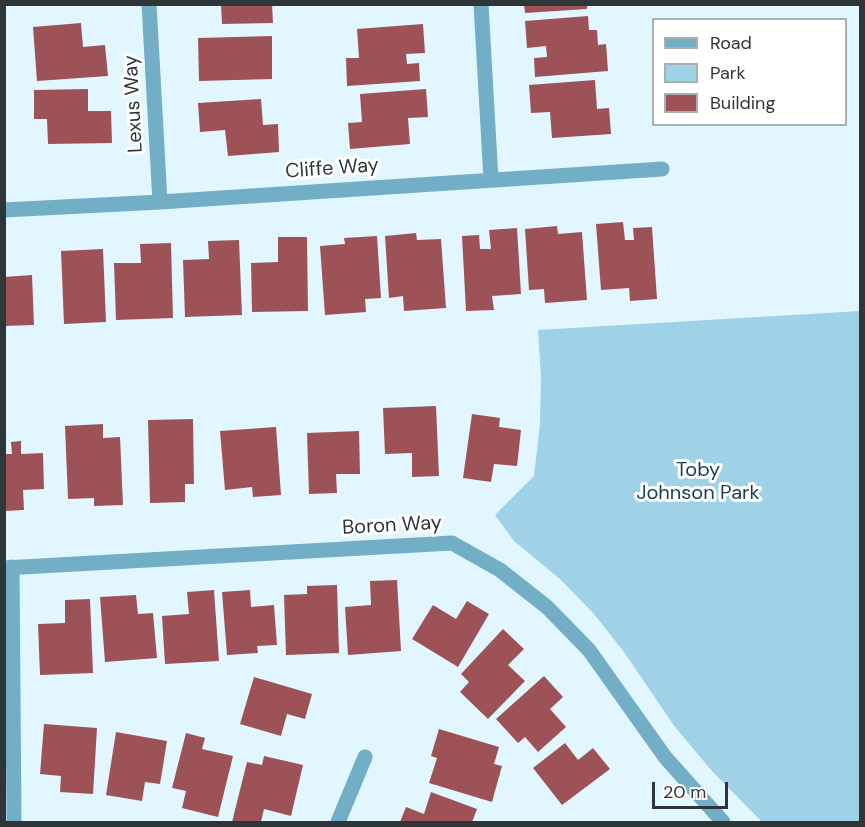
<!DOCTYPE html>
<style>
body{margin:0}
#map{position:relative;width:865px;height:827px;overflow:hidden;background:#e2f6ff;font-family:"DM Sans",sans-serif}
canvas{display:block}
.frame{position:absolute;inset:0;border:6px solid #2e3639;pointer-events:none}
.legend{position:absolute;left:652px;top:18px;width:195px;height:108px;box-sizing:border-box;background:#fff;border:2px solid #abafb0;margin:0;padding:8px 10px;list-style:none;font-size:18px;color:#2e3639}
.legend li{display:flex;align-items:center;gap:12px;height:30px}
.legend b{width:30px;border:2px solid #abafb0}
.scale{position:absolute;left:652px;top:782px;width:76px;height:27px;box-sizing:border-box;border:3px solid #2e3639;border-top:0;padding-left:8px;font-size:18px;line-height:21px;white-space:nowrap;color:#2e3639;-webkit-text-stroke:4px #fff;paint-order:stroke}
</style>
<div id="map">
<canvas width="865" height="827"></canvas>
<div class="frame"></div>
<ul class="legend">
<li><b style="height:8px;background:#73aec7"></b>Road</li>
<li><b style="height:16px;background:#9fd1e7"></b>Park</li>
<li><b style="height:16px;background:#9d5257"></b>Building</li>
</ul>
<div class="scale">20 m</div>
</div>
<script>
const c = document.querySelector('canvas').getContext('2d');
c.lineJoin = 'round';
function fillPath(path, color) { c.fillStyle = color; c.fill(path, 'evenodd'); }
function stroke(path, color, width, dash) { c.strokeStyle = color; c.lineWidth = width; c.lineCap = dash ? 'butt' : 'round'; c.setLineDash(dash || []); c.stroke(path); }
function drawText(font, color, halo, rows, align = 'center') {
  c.font = font + ' "DM Sans",sans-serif'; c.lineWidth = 6; c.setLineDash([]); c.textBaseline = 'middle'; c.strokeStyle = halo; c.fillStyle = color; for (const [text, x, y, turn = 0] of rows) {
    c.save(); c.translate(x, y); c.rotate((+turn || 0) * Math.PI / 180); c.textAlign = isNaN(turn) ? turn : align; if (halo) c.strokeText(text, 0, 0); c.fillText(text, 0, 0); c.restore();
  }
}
const green = new Path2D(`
 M860,311v511h-98l-50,-51 -37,-44 -51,-75 -30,-38 -34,-35 -46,-38 -19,-26 39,-39 6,-52 1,-49 -3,-45z`);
const building = new Path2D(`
 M221,4h51l1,19 -51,1z
 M524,4h63v5l-62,4z
 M588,16l1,14h8l1,15 8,-1 2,27 -73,6 -1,-19 13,-1 -1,-11 -19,2 -2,-27z
 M81,23l2,24 22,-2 3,31 -71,5 -4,-54z
 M423,24l2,29 -19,1 1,10 12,-1 1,18 -73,5 -1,-28h13l-2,-29z
 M272,36v43l-73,2 -1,-43z
 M595,80l2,29 12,-1 2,26 -59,4 -2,-26 -19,1 -2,-28z
 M88,89v22h23l1,32 -64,1 -1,-25h-13v-29z
 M426,89l2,28 -20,1 2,26 -60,5 -2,-26 14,-1 -2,-28z
 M261,99l2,26 15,-1 1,28 -51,4 -3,-26 -25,2 -2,-29z
 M623,222l2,18h9l-1,-12 19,-1 5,72 -27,2 -1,-13 -28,2 -5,-66z
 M557,226l1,8 24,-2 5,68 -42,3 -1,-14 -15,1 -4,-61z
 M517,228l4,66 -29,2 2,14 -28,1 -4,-75 17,-1 1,14h11l-2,-19z
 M416,233l1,7 24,-1 5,69 -42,3 -1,-15 -14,2 -4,-62z
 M377,236l4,62 -16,1 1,13 -41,3 -5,-69 25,-2 -1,-6z
 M278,237h29l1,74 -56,1 -1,-49 27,-1z
 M239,240l3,75 -57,2 -2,-57 26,-1 -1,-18z
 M171,243l2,75 -57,2 -2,-57h27l-1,-19z
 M103,249l3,73 -42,2 -3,-73z
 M32,275l2,50 -30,1v-49z
 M436,406l3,70 -27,1v-24l-27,1 -2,-46z
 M472,414l28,4 -1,9 22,3 -4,36 -23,-2 -3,18 -28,-4z
 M193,419l1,65h-9v18l-35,1 -2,-83z
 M103,424v14l17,-1 3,68 -29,1v-8l-26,1 -3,-73z
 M276,427l5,68 -28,2 -1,-10 -27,3 -5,-59z
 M359,431l1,43h-24l1,19 -28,1 -2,-61z
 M21,441v13l22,-1 1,36 -21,1 1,20 -20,1v-57h8l-1,-12z
 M397,580l4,71 -53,4 -3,-48 26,-2 -1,-24z
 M337,585l2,68 -53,2 -2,-60 23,-1v-8z
 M214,590l5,71 -54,3 -3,-48 27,-2 -2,-22z
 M250,590l1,17 23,-2 3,40 -20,1 1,7 -31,2 -5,-63z
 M136,595l2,19 15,-1 4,45 -52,4 -5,-65z
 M90,599l3,74 -53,2 -2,-51 27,-1v-23z
 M467,601l22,13 -31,53 -46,-28 21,-34 23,14z
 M503,629l21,20 -16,16 17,16 -37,38 -28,-27 9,-10 -8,-8z
 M544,676l19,21 -13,12 16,18 -28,25 -13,-15 -7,6 -22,-24z
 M254,677l58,17 -7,25 -18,-5 -6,22 -41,-12z
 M44,724l53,4 -4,66 -33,-2 1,-16 -21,-2z
 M439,729l60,18 -5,17 8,2 -10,36 -63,-19 8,-25 -6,-2z
 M116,732l51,9 -7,43 -15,-2 -3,19 -36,-6z
 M186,733l19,5 -3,11 31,7 -15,61 -36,-9 4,-17 -14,-3z
 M565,743l13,17 15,-12 17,21 -48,36 -29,-37z
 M264,756l39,9 -12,51 -27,-7 -3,13h-29l15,-60 15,3z
 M431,792l46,17 -5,13h-72l6,-15 18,7z`);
const street = new Path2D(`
 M149,4l11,198
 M481,4l10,176
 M4,210l156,-8 502,-33
 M12,567l2,255
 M4,568l448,-25 48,27 47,37 42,43 76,107 58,65
 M338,822l27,-65`);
const streetNames = [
 ["Lexus Way",134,104,-93],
 ["Cliffe Way",332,169,-4],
 ["Boron Way",392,526,-3]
];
const parkNames = [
 ["Toby",698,471],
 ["Johnson Park",698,494]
];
fillPath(green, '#9fd1e7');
fillPath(building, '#9d5257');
stroke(street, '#73aec7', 15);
drawText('20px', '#2e3639', '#fff', streetNames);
drawText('20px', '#173f4e', '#fff', parkNames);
</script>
